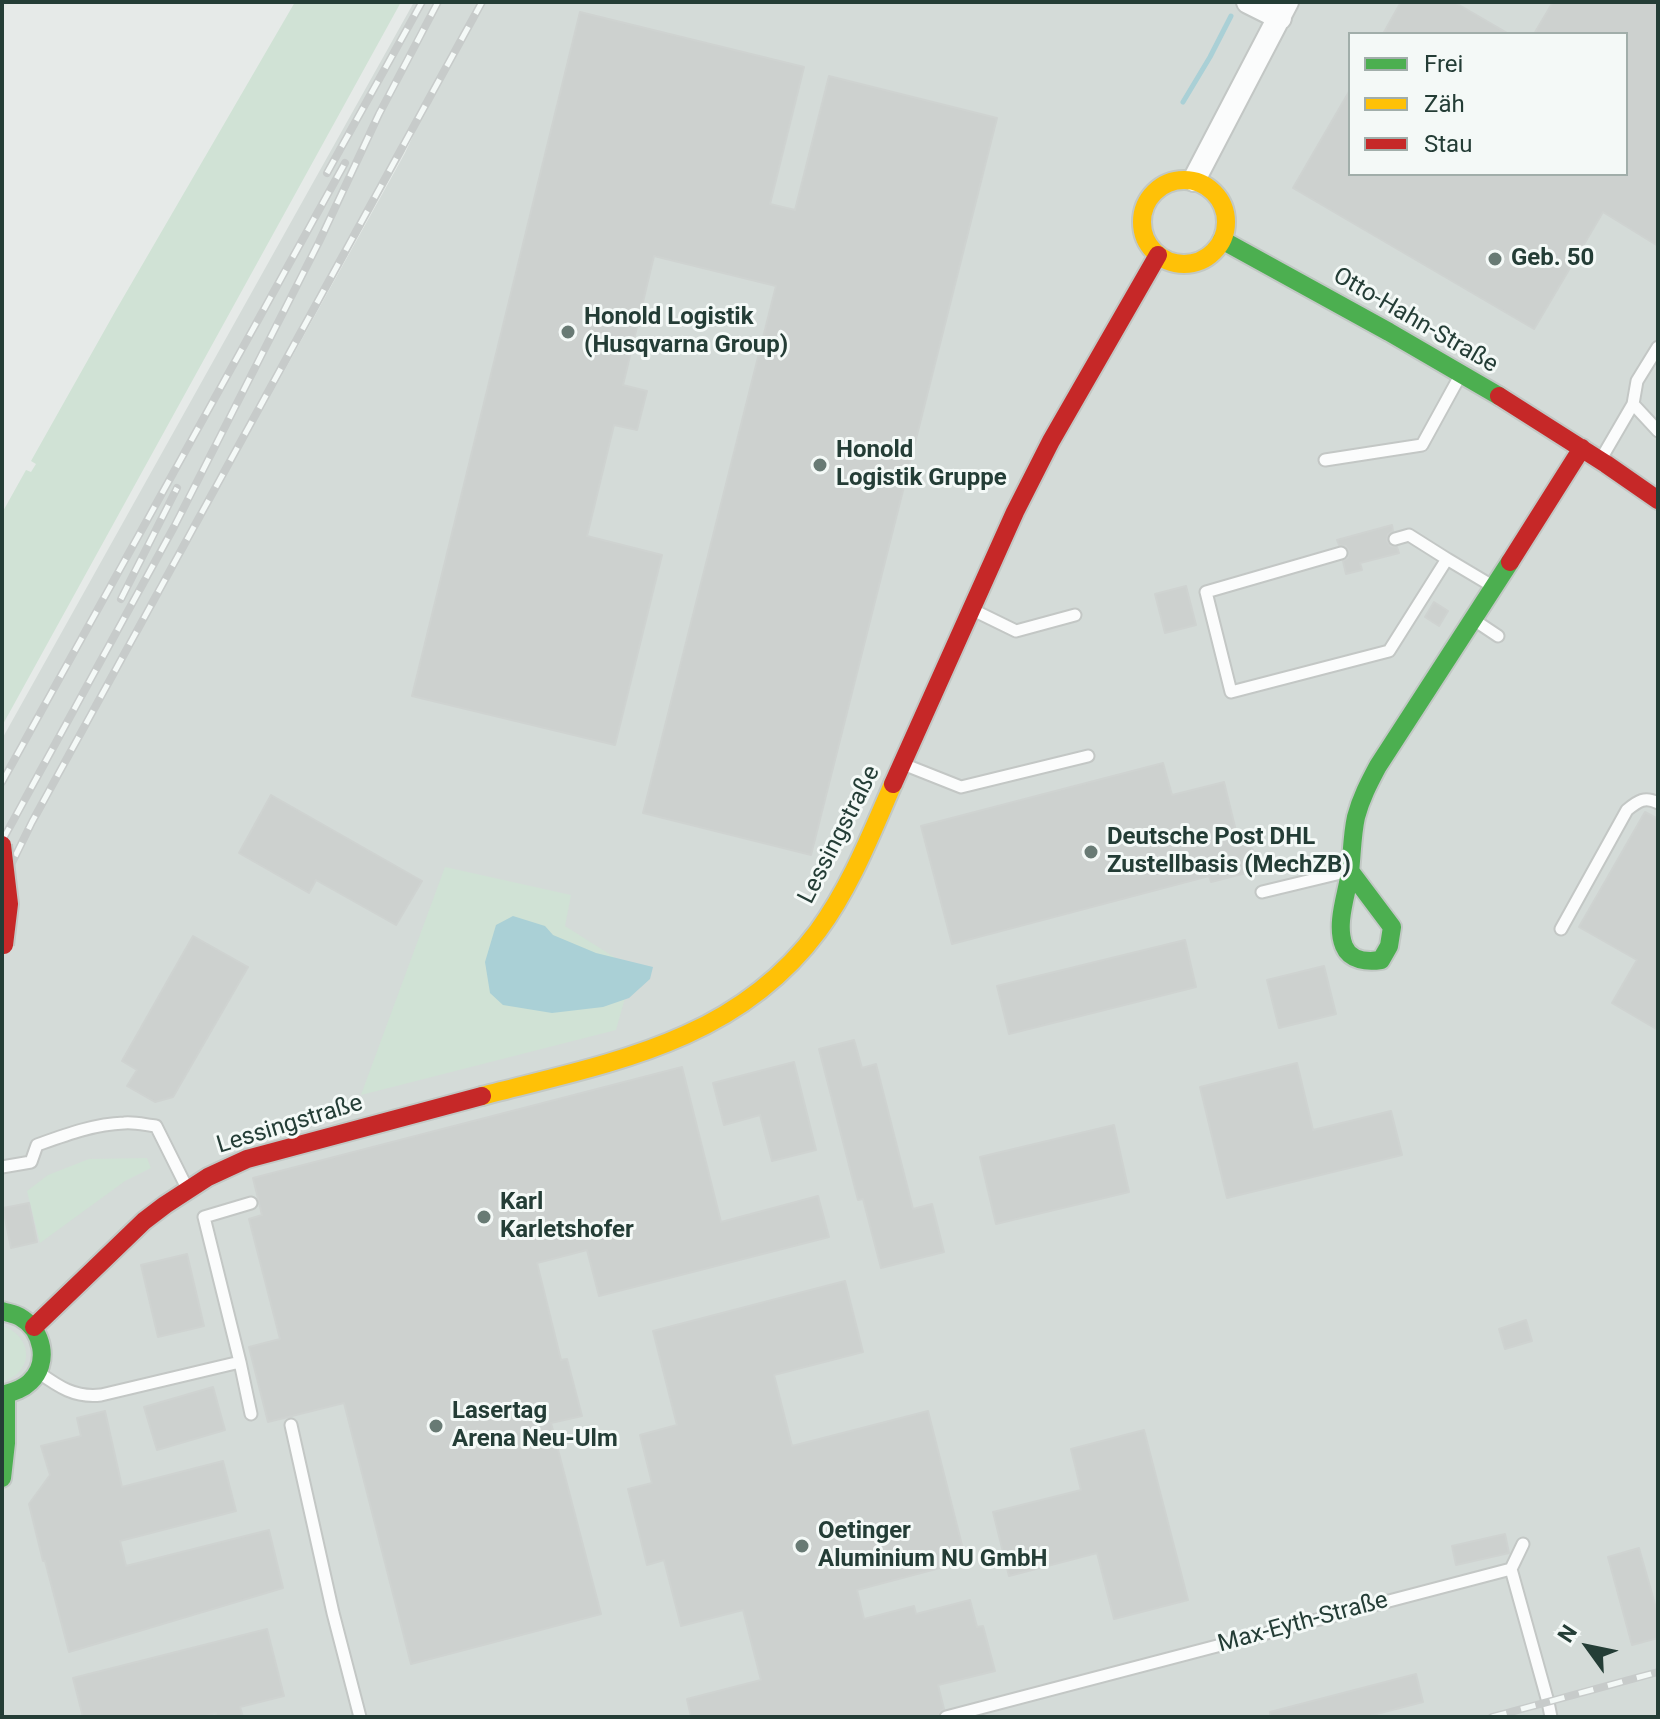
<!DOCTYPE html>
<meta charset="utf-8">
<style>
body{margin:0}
#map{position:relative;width:1660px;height:1719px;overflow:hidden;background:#e6eae8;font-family:Roboto,sans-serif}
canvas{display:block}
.frame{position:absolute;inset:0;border:4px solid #243d36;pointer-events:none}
.legend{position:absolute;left:1348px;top:32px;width:280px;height:144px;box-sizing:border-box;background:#f4f9f7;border:2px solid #a1aeaa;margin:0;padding:10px 14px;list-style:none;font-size:24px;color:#243d36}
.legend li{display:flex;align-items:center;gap:16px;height:40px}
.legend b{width:40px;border:2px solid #a1aeaa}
.north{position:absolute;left:1548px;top:1607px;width:80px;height:80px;-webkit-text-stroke:6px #f4f9f7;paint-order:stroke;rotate:303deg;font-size:22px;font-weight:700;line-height:32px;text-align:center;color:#243d36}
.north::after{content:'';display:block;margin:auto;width:28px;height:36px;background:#243d36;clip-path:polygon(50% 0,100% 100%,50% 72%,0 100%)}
</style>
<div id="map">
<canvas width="1660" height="1719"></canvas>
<div class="frame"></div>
<ul class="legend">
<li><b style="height:10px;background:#4caf50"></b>Frei</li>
<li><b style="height:10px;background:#ffc107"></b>Zäh</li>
<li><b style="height:10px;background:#c62828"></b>Stau</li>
</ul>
<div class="north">N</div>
</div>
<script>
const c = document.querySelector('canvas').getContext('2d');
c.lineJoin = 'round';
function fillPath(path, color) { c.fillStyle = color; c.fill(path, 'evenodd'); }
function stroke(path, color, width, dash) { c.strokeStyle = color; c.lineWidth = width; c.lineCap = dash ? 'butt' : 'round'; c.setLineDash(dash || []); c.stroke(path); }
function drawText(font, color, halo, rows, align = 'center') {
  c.font = font + ' Roboto,sans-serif'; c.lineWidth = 6; c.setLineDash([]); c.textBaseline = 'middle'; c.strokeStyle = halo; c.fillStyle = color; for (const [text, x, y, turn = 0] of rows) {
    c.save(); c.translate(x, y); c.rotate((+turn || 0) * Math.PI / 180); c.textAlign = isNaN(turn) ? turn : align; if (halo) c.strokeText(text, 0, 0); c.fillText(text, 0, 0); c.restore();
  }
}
const built = new Path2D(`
 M414,2h1244v1715h-1656v-978zM1350,34h276v140h-276zM448,61l-43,92 -142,256 141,-256z`);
const green = new Path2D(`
 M295,2h106l-399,724v-213l24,-43 5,2 5,-8 -5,-3 85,-151z
 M445,867l126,28 -6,31 68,43 -17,61 -255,65z
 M147,1158l4,10 -26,13 -85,62 -13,-52 21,-16 41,-16z
 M2,1326c20,5 33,29 17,46 -4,5 -11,7 -17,10z`);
const water = new Path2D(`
 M513,916l32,10 8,9 43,18 57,14 -3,12 -21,19 -26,9 -51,6 -49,-8 -13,-12 -5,-31 11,-37z`);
const stream = new Path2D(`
 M1183,102l27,-45 21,-41`);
const building = new Path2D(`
 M1401,2h53l55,32h-126z
 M1553,2h105v244l-55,-34 -69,117 -241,-141 57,-98v84h276v-140h-92z
 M580,12l224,55 -34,137 25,6 34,-134 168,42 -186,737 -168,-42 133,-527 -122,-30 -31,129 24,6 -10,39 -23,-5 -27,111 75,19 -47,190 -203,-49z
 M1392,525l1,6 -5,3 -1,7 3,5 7,1 2,6 -39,10 2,7 -16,4 -3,-13 5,-3 1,-7 -3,-5 -7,-1 -2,-5z
 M1186,586l10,39 -31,8 -10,-39z
 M1434,602l14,9 -9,15 -14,-9z
 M1163,763l9,32 52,-13 13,53 11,-3 10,38 -47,12 -2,-6 -257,68 -31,-118z
 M271,795l151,86 -26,44 -80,-45 -7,13 -70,-40z
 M1645,812l13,7v211l-46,-27 25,-43 -58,-33z
 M193,936l55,31 -75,130 -18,5 -28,-16 10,-16 -15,-9z
 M1185,940l11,47 -187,47 -12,-48z
 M1324,966l12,48 -57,14 -12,-48z
 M854,1040l8,28 14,-4 37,145 19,-5 12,48 -63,16 -18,-69 -5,1 -39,-151z
 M794,1062l22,88 -44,11 -12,-46 -36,10 -11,-42z
 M1297,1063l16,67 78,-19 11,44 -175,43 -27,-111z
 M682,1067l39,155 97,-26 11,41 -230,59 -12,-46 -50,13 24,97 6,-1 15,57 -31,7 50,191 -190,50 -67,-261 -76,19 -19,-75 31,-8 -31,-120 13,-4 -9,-37z
 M1114,1125l15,67 -133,32 -16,-67z
 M29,1203l8,39 -26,6 -8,-40z
 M187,1254l17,72 -46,11 -17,-72z
 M845,1281l18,71 -89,23 18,71 136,-35 38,150 -109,29 7,29 50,-13 2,8 54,-14 7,27 6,-1 12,45 -57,14 6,24 -4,3 -2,5h-247l-4,-18 74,-19 -18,-70 -62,16 -17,-66 -17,5 -19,-76 24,-6 -12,-48 37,-10 -24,-94z
 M1526,1320l6,21 -27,8 -6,-20z
 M213,1387l12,43 -68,20 -13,-43z
 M105,1411l17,76 101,-26 13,50 -116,30 6,25 143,-36 14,58 -214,64 -24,-91h-2l-14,-57 21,-29 -9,-29 40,-10 -4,-18z
 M1144,1430l44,170 -74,19 -17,-66 -88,23 -16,-64 88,-22 -10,-41z
 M1505,1534l4,19 -53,12 -4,-19z
 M1639,1548l19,67v23l-26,7 -24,-88z
 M267,1629l17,67 -44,11 3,10h-26l-1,-4 -15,4h-118l-10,-39z
 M1416,1674l7,28 -58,15h-95v-5z`);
const lane = new Path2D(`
 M1633,404l25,27
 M1601,459l32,-55 4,-23 21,-34
 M1325,460l97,-15 39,-71
 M1395,539l14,-4 38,24
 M1341,553l-135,39 25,100 158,-41 58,-92 47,28
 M971,609l45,22 59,-16
 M1474,620l24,16
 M903,764l58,23 127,-31
 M1262,892l83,-20
 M1561,929l66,-119c11,-9 18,-14 31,-7
 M2,1167l29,-5 6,-17c28,-10 57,-21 87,-22 11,-1 22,2 32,3l31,62
 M240,1362l11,52
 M38,1372c21,15 37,26 63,23l139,-33 -36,-145 47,-14
 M291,1425l42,188 27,104
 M1511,1569l37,133 3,15
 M1511,1569l12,-25
 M946,1717l565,-148`);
const street = new Path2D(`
 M1248,2l32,16
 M1194,180l93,-178`);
const fast = new Path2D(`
 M1222,240l167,92 110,64
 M1350,871l42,56 -3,19 -8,14c-13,2 -31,1 -37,-14 -9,-22 3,-52 6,-74 2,-18 2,-37 6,-55 5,-19 13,-34 22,-51l132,-204
 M2,1311c6,2 13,3 18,6 23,13 30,46 10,65 -8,8 -18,10 -28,13
 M2,1478l4,-35v-49`);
const slow = new Path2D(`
 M1142 222a42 42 0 1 1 84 0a42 42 0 1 1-84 0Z
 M482,1096c126,-33 253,-53 336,-165 33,-45 53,-97 75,-147`);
const jam = new Path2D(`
 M1499,396l107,68 52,36
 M1510,562l72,-114
 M893,784l122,-272 36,-71 107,-186
 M34,1327l110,-106 21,-16 43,-28 39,-18 235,-63`);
const rail = new Path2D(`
 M327,173l95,-171
 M121,599l56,-111
 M2,782l343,-619
 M2,841l172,-314 145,-285 60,-128 59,-112
 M2,883l30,-61 450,-820
 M1492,1717l166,-45`);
const jamBridge = new Path2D(`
 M2,845l7,59 -5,41`);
const markers = [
 [1495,259,8,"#687a74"],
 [568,332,8,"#687a74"],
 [820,465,8,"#687a74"],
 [1091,852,8,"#687a74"],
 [484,1217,8,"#687a74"],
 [436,1426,8,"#687a74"],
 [802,1546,8,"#687a74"]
];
const poiNames = [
 ["Geb. 50",1511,259],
 ["Honold Logistik",584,318],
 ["(Husqvarna Group)",584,346],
 ["Honold",836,451],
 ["Logistik Gruppe",836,479],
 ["Deutsche Post DHL",1107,838],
 ["Zustellbasis (MechZB)",1107,866],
 ["Karl",500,1203],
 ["Karletshofer",500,1231],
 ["Lasertag",452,1412],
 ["Arena Neu-Ulm",452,1440],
 ["Oetinger",818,1532],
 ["Aluminium NU GmbH",818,1560]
];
const streetNames = [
 ["Otto-Hahn-Straße",1415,321,30],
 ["Lessingstraße",840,835,-63],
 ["Lessingstraße",290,1125,-17],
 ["Max-Eyth-Straße",1303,1623,-15]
];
fillPath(built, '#d4dbd8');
fillPath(green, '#d0e2d5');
fillPath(water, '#aad0d6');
stroke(stream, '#aad0d6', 5);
fillPath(building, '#cdd1cf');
stroke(building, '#cfd3d1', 2);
stroke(lane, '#c3c7c5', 15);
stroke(street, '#c3c7c5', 26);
stroke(fast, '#c2c8c5', 22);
stroke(slow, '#c2c8c5', 22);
stroke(jam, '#c2c8c5', 22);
stroke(lane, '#fbfcfc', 11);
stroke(street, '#fbfcfc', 22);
stroke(fast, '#4caf50', 18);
stroke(slow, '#ffc107', 18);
stroke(jam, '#c62828', 18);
stroke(rail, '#c7cbca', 8);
stroke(rail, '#f4f9f7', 5, [15]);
stroke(jamBridge, '#c2c8c5', 22, []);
stroke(jamBridge, '#c62828', 18);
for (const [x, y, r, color] of markers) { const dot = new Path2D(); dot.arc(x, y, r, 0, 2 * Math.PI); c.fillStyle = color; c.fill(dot); stroke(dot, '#f4f9f7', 3); }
drawText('bold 24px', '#243d36', '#f4f9f7', poiNames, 'left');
drawText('24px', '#243d36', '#f4f9f7', streetNames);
</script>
